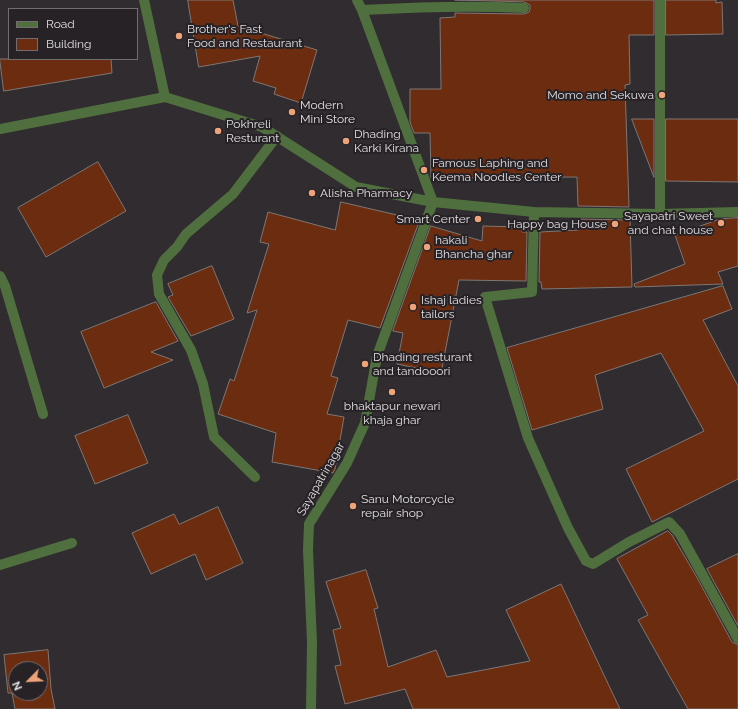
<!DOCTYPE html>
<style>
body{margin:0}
#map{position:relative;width:738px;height:709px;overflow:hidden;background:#302c30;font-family:Raleway,sans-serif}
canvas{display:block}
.legend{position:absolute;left:8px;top:8px;width:130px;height:52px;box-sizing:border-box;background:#262226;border:1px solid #716d71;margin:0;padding:5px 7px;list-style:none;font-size:12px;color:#e1dee1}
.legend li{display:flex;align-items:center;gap:8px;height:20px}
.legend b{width:20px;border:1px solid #716d71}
.north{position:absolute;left:8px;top:661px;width:40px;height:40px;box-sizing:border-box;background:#262226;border:1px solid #716d71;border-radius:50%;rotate:246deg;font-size:11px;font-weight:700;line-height:16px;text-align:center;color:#e1dee1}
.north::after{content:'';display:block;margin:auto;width:14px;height:18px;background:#efa378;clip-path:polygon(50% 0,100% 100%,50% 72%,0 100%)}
</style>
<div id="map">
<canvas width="738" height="709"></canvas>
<ul class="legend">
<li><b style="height:5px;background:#506f3e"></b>Road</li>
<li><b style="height:11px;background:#6c2c0f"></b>Building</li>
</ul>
<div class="north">N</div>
</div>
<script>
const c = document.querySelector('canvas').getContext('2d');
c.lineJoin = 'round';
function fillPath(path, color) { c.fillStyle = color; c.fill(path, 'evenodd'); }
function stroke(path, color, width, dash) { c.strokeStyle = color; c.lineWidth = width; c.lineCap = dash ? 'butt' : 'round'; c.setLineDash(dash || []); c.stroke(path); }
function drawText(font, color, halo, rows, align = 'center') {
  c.font = font + ' Raleway,sans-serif'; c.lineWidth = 4; c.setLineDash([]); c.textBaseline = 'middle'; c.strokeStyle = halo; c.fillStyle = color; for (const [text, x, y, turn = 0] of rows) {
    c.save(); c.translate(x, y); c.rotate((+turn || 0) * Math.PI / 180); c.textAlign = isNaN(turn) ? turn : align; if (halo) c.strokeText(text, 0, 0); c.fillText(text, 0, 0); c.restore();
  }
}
const building = new Path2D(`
 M188,0h45l5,26 79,24 -16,53 -27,-9 2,-6 -23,-7 7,-25 -61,11z
 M455,0h199v35h-25l1,49 -5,1 4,122 -51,-1 -1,-29 -146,1 -1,-45h-16l-4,-11v-33h31l-1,-71 15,-1v-4l69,1 5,-2 1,-3v-4l-6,-3z
 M666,0h50v3l6,-1 1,32 -57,1z
 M0,59h111l1,14 -108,18z
 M632,119h22v58z
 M666,119h72v63l-72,-1z
 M98,162l28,49 -80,46 -28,-49z
 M341,202l56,13 22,7 -39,106 -32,-8 -17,56 7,2 -11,36 17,3 -9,52 -2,4 -61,-11 4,-29 -58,-19 12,-35 4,2 23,-71 -10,3 22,-69 -9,-2 8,-30 67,18z
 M738,218v48l-20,6 5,12 -88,3 -1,-3 51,-20 -10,-29 45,-16z
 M578,219l52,1 2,67 -90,2 -1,-7h-2l1,-50 38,-2z
 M431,226l51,15 1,-15 39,1v5h5l-1,49 -67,-1 -18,93 -44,-9 6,-31 -10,-2z
 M212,266l22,53 -43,17 -23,-39 5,-2 -5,-11z
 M723,286l9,23 -29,11 35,66v93l-86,43 -26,-53 78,-38 -43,-78 -66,22 8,34 -71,21 -25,-82z
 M156,302l22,39 -27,11 22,8 -69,28 -23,-56z
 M128,415l20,48 -53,21 -20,-48z
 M218,507l25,56 -37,17 -11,-26 -44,20 -19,-41 42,-19 5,10z
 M668,531l4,4 23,39 37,68 6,3v64h-50l-50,-89 10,-5 -31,-56z
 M738,554v72l-31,-57z
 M366,570l12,38 -4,1 14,58 48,-17 11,27 83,-16 -24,-51 55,-26 59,125h-207l-8,-20 -60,15 -10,-38 6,-1 -8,-35 8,-2 -15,-46z
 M48,650l3,39 4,20h-40l-3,-16h-4l-4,-38zM16,669h24v24h-24z`);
const minor = new Path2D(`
 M144,0l21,97
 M362,10c54,-3 108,-5 162,-2
 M0,129l165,-32 97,30 94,60 77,15 101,10 126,2 78,-2
 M534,212l-2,80 -47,5 43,141 40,90 18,33 7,3 36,-22 40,-20 11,12 58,105
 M660,214v-214
 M0,276l5,10 38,128
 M255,477l-41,-40 -11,-53 -12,-34 -32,-56 -2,-19 7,-15 13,-13 9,-13 47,-40 44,-58
 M0,565l72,-22
 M311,709l1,-67 -4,-92 1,-26 38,-61 18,-40 12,-67 56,-154 -71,-192 -5,-10`);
const markers = [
 [179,36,4,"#efa378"],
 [662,95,4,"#efa378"],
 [292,112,4,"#efa378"],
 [218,131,4,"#efa378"],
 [346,141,4,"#efa378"],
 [424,170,4,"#efa378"],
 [312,193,4,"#efa378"],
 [478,219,4,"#efa378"],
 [721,223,4,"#efa378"],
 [615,224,4,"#efa378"],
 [427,247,4,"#efa378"],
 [413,307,4,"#efa378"],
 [365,364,4,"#efa378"],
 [392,392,4,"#efa378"],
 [353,506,4,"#efa378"]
];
const poiNames = [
 ["Brother's Fast",187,29],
 ["Food and Restaurant",187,43],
 ["Momo and Sekuwa",654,95,"right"],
 ["Modern",300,105],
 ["Mini Store",300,119],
 ["Pokhreli",226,124],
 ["Resturant",226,138],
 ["Dhading",354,134],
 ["Karki Kirana",354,148],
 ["Famous Laphing and",432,163],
 ["Keema Noodles Center",432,177],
 ["Alisha Pharmacy",320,193],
 ["Sayapatri Sweet",713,216,"right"],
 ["and chat house",713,230,"right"],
 ["Smart Center",470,219,"right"],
 ["Happy bag House",607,224,"right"],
 ["hakali",435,240],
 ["Bhancha ghar",435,254],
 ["Ishaj ladies",421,300],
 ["tailors",421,314],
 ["Dhading resturant",373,357],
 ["and tandooori",373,371],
 ["bhaktapur newari",392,406,"center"],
 ["khaja ghar",392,420,"center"],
 ["Sanu Motorcycle",361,499],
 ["repair shop",361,513]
];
const streetNames = [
 ["Sayapatrinagar",321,479,-60]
];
fillPath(building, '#6c2c0f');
stroke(building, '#7e7774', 1);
stroke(minor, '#506f3e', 10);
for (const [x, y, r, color] of markers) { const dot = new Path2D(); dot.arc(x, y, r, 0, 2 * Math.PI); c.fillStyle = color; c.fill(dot); stroke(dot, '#262226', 1.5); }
drawText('12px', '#e1dee1', '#262226', poiNames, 'left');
drawText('12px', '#e1dee1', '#262226', streetNames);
</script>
